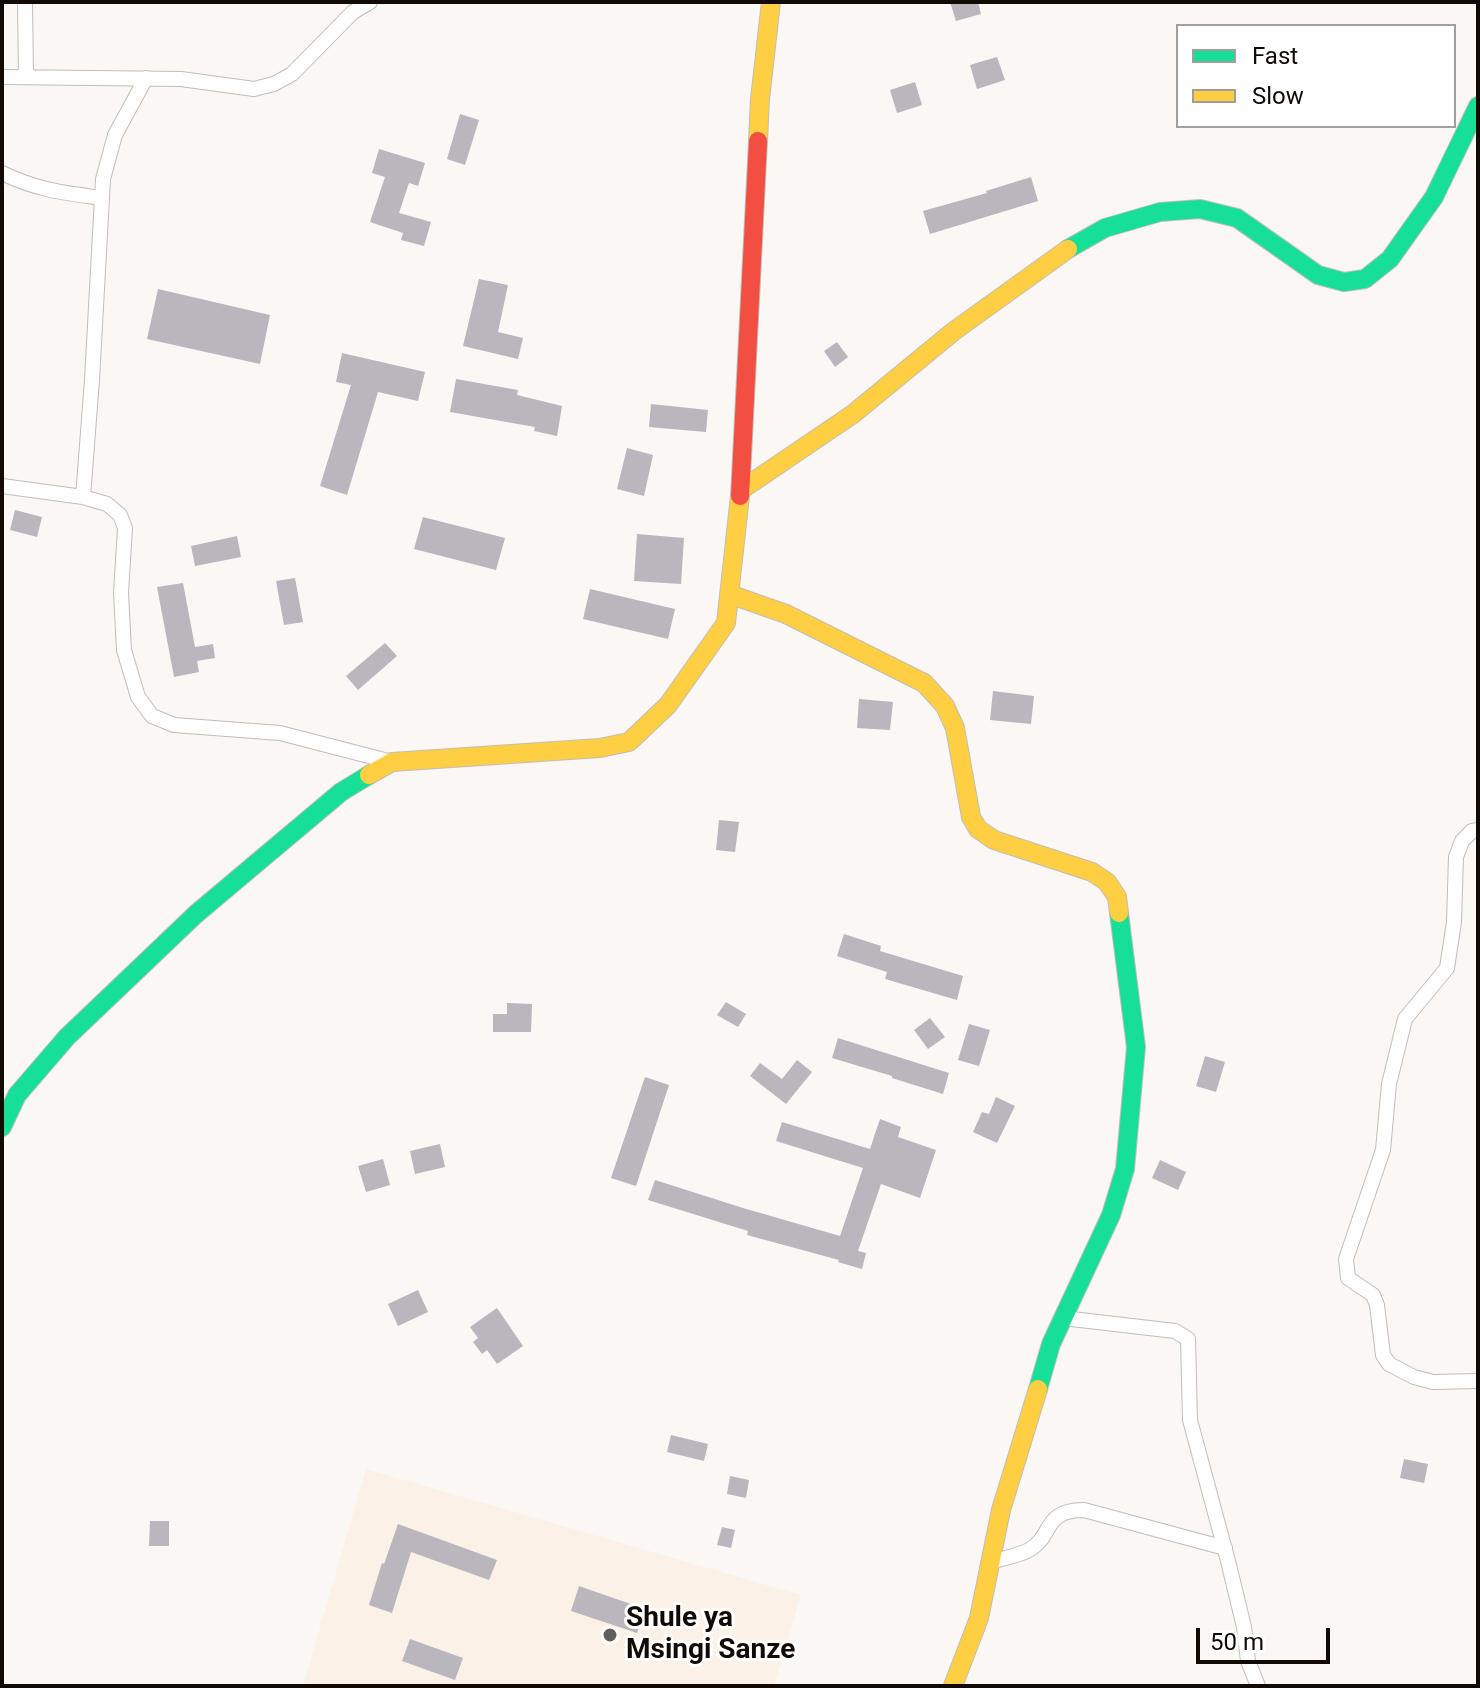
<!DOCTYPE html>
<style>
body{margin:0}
#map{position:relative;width:1480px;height:1688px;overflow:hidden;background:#faf7f5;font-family:Roboto,sans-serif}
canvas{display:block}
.frame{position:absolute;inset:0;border:4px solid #120b05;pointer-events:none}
.legend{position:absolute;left:1176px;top:24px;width:280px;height:104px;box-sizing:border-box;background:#fff;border:2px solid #a09d9b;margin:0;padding:10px 14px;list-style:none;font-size:24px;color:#120b05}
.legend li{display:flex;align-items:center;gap:16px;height:40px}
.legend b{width:40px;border:2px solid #a09d9b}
.scale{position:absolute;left:1196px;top:1628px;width:134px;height:36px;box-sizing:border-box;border:4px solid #120b05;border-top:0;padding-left:10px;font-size:24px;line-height:28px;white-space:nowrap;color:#120b05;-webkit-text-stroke:6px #fff;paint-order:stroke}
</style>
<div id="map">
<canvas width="1480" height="1688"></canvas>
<div class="frame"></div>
<ul class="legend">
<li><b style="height:10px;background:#16e098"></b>Fast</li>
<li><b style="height:10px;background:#ffcf43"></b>Slow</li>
</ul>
<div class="scale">50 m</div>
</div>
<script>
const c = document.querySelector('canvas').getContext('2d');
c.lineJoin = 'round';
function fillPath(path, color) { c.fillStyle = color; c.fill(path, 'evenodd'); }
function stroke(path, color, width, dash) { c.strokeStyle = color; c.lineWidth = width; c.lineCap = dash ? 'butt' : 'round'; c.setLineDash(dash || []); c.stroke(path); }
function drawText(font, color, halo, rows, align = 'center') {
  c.font = font + ' Roboto,sans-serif'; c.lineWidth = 6; c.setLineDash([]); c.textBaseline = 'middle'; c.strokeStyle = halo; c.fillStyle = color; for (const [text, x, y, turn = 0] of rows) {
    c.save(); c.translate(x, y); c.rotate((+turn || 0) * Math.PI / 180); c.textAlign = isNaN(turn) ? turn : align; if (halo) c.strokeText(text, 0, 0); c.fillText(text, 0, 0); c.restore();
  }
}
const built = new Path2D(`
 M366,1469l435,126 -27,91h-471z`);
const building = new Path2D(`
 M950,2h28l3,12 -25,7z
 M997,57l8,23 -28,9 -7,-24z
 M915,82l7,23 -25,8 -7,-23z
 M460,114l19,6 -14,45 -18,-6z
 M379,149l46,14 -7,23 -9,-3 -10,30 32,9 -7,24 -23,-6 2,-7 -33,-11 15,-45 -13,-4z
 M1031,177l7,24 -108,33 -7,-23 64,-18 -1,-2z
 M479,279l29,6 -10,47 25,6 -5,21 -55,-13z
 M158,289l112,26 -10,49 -113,-25z
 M837,342l11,15 -13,10 -11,-16z
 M342,353l83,19 -7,29 -40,-9 -31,103 -27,-9 31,-101 -15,-3z
 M456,379l62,11 -1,5 45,11 -5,30 -23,-5 1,-4 -85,-15z
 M651,404l57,6 -2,22 -57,-5z
 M627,448l26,7 -9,41 -27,-7z
 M15,510l27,7 -5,20 -27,-7z
 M423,517l82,21 -9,32 -82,-21z
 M637,534l47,4 -3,46 -47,-3z
 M237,536l4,21 -46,9 -4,-20z
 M295,578l8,44 -19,3 -8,-44z
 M183,583l12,64 18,-3 2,14 -18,3 2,11 -25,5 -17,-90z
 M590,589l85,20 -7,30 -85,-20z
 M385,643l12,13 -39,34 -12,-14z
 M993,691l41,5 -3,28 -41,-4z
 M859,699l34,3 -3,28 -33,-2z
 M719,820l20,2 -4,30 -19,-2z
 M844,934l37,12 -1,5 83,25 -6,24 -72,-21 2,-7 -50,-16z
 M726,1002l20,12 -8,13 -21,-12z
 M507,1003l25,1 -1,28h-38v-18h14z
 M930,1018l15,19 -17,12 -14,-19z
 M969,1024l21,6 -11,36 -21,-6z
 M838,1038l111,35 -6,21 -51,-16v-2l-60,-18z
 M1205,1056l20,6 -9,30 -20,-6z
 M797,1060l15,12 -26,32 -36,-28 10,-13 22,16z
 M645,1077l24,8 -33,101 -25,-8z
 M996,1097l19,9 -18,37 -24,-11 9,-20 7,2z
 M880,1119l21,8 -3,10 38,13 -16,48 -39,-14 -23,67 8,2 -4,16 -24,-7 1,-2 -92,-25 1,-4 -100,-31 7,-20 88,28 97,28 23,-68 -87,-27 6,-19 88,27z
 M440,1144l5,23 -30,7 -5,-23z
 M383,1159l7,26 -24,7 -8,-26z
 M1160,1160l26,12 -8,18 -26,-12z
 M418,1290l10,22 -30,14 -10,-22z
 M497,1308l26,38 -26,18 -10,-14 -5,4 -9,-12 5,-4 -8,-11z
 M671,1435l37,9 -4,17 -37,-9z
 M1404,1459l24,5 -4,19 -24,-5z
 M730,1476l19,4 -3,18 -19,-4z
 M150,1521h19v25h-20z
 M398,1524l99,36 -8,20 -78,-28 -19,61 -23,-8 13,-42 2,1z
 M722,1527l13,3 -4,18 -14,-3z
 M579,1586l66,23 -8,24 -66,-22z
 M410,1639l53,19 -8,22 -53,-19z`);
const street = new Path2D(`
 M25,2l1,75
 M2,77l179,2 73,10 20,-5 18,-10 61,-62 17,-10
 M2,173c35,17 62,20 100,25
 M2,486l81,11 24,7 13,11 5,13 -4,65 3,57 14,47 14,19 22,9 106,8 112,29
 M83,497l9,-117 11,-201 12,-44 31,-57
 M1478,830l-6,1 -10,10 -6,16 -2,65 -7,46 -42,51 -16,65 -6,66 -37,109 2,19 25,17 4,10 6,50 6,9 25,13 19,5 45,-1
 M1063,1318l112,13 13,8 2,81 38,141 16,66 4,34 10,25
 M991,1562c12,-4 27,-6 38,-12 25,-14 13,-40 55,-40l141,38`);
const fast = new Path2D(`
 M1068,249l37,-21 55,-16 40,-3 37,9 81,57 26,7 21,-3 25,-20 44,-62 44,-91
 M2,1127l15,-32 50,-58 129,-123 145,-122 28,-17
 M1038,1389l13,-45 60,-129 14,-46 11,-122 -17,-134`);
const slow = new Path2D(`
 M758,141l2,-42 11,-97
 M741,490l112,-76 101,-83 114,-82
 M729,594l57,20 138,69 21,23 10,22 16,89 7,12 16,11 98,32 15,10 10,15 2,16
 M369,775l23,-13 208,-14 29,-6 39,-37 58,-82 14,-127
 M953,1686l26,-68 22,-108 37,-121`);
const jam = new Path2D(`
 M740,496l18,-355`);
const markers = [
 [610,1635,8,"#635e59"]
];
const poiNames = [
 ["Shule ya",626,1619],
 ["Msingi Sanze",626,1651]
];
fillPath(built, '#fcf1e7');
fillPath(building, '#b9b6bd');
stroke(street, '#c2bdb8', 16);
stroke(fast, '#c2bdb8', 20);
stroke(slow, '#c2bdb8', 20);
stroke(jam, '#c2bdb8', 20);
stroke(street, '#fefefe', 14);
stroke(fast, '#16e098', 18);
stroke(slow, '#ffcf43', 18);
stroke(jam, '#f24e42', 18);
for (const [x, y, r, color] of markers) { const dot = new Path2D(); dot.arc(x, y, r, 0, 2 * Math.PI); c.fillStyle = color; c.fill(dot); stroke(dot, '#fff', 3); }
drawText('bold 28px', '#120b05', '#fff', poiNames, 'left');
</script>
